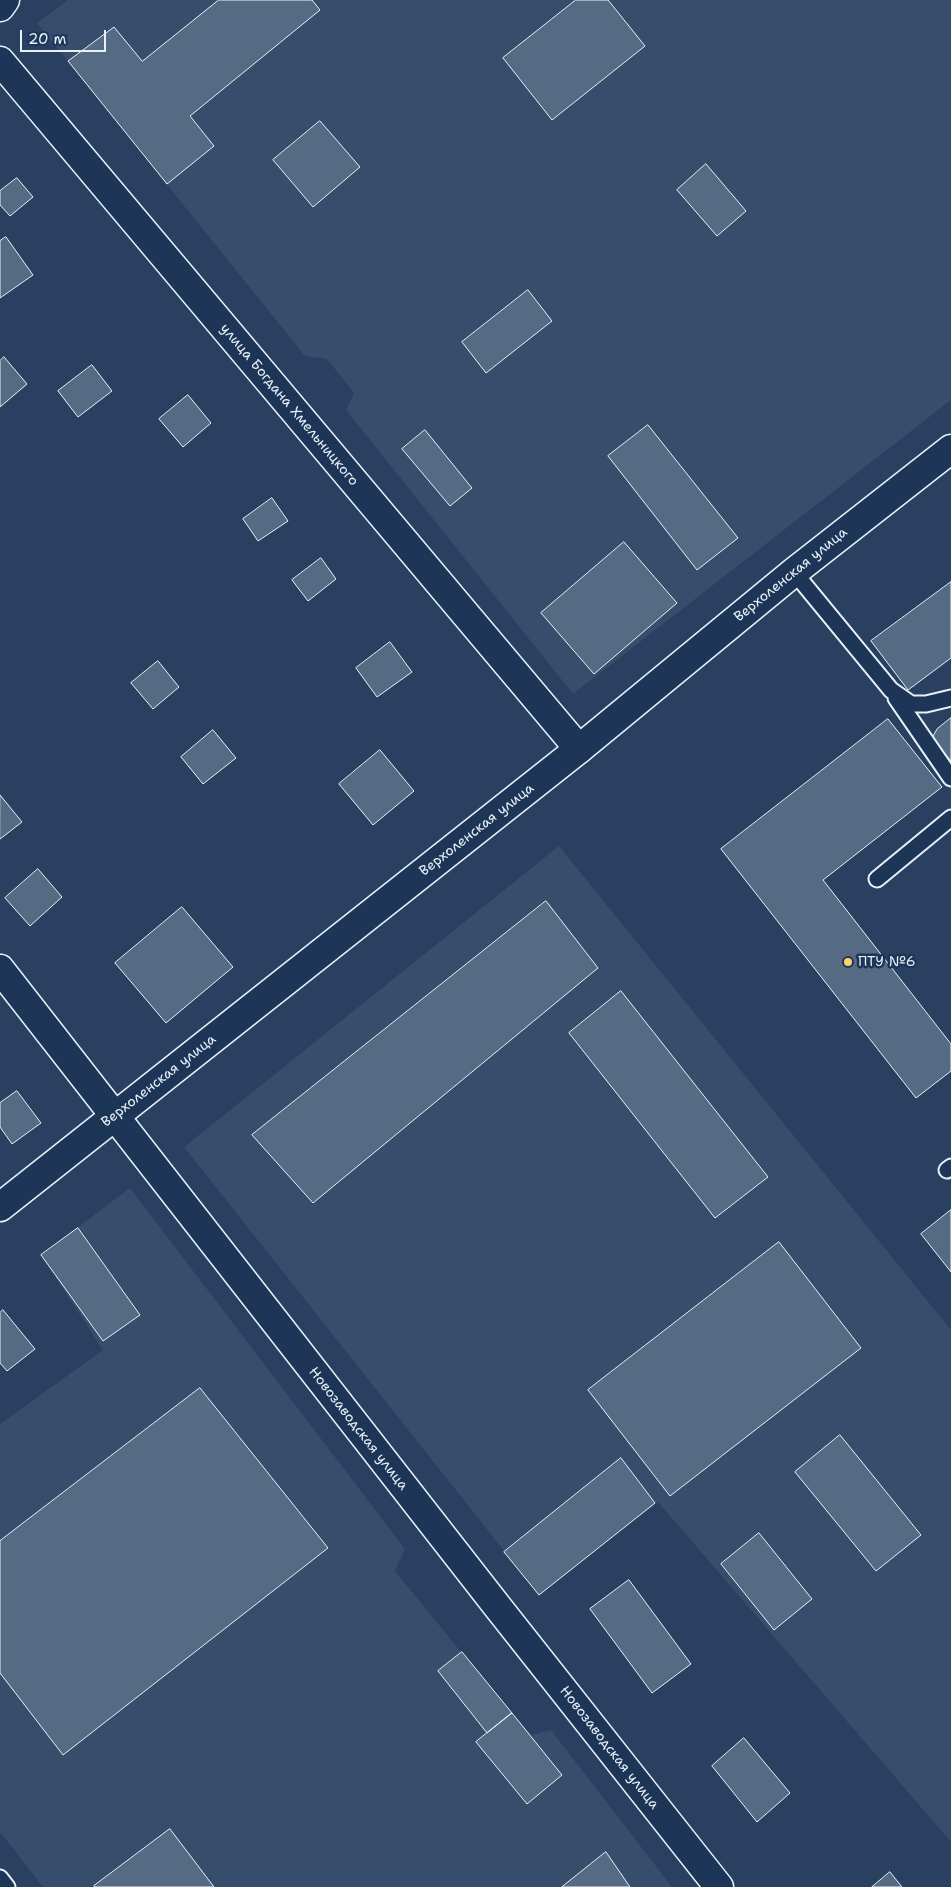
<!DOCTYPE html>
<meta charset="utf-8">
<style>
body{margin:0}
#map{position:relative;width:951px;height:1887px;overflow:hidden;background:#294061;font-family:"Shantell Sans",sans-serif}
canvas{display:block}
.scale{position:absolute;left:20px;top:30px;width:86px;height:22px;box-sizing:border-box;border:2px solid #e8f1f8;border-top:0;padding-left:6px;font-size:15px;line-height:18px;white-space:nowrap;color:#e8f1f8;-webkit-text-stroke:4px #1d3557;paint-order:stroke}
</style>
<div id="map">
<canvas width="951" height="1887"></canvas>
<div class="scale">20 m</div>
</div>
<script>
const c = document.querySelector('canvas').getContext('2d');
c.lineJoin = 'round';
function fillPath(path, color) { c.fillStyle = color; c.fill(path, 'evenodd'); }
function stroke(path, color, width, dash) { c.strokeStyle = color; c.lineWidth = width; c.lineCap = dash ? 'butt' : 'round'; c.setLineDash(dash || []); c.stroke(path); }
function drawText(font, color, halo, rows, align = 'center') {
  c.font = font + ' "Shantell Sans",sans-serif'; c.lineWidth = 5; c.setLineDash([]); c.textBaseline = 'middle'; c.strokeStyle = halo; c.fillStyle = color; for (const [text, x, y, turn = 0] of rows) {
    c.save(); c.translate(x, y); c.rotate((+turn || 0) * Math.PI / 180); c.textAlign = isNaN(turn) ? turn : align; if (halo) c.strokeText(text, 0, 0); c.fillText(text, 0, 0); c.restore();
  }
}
const built = new Path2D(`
 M68,0h883v400l-378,294 -227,-284 8,-17 -27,-34 -22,-3 -268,-333z
 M559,846l392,484v512l-293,-340 -119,93 -355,-448z
 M130,1188l275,361 -10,22 116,142 17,23 23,-6 121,157h-629l-43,-55v-408l103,-74 -62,-95z`);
const building = new Path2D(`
 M219,0h93l8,10 -130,106 24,30 -47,38 -99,-123 46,-34 28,34z
 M576,0h32l37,46 -93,74 -49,-62z
 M320,121l40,46 -47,40 -40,-47z
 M706,164l40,47 -29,25 -40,-46z
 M17,178l16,19 -23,19 -10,-11v-14z
 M6,237l27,38 -33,23v-57z
 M528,290l24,31 -66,52 -24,-31z
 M4,357l23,27 -27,23v-46z
 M92,365l20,26 -34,26 -20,-26z
 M188,395l23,28 -28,24 -24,-28z
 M648,425l90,113 -41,32 -89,-114z
 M425,430l47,58 -22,18 -48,-57z
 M272,498l16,23 -30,20 -15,-22z
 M624,542l53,61 -83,71 -53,-61z
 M321,558l15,21 -28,22 -16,-21z
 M951,582v76l-43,32 -37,-49z
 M390,642l22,30 -35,25 -21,-29z
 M158,661l21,26 -26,22 -22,-26z
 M951,718v43l-19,-23 5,-9z
 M888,719l54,68 -119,93 128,164v27l-35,27 -195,-249z
 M213,730l23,28 -33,26 -22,-27z
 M380,750l34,41 -41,34 -34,-41z
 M0,795l22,27 -22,17z
 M38,869l24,28 -32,29 -25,-28z
 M546,901l52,67 -285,235 -61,-68z
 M182,907l51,60 -67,56 -51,-60z
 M621,991l147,186 -53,41 -146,-185z
 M17,1091l24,32 -29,21 -12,-17v-24z
 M951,1210v62l-30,-38z
 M78,1228l62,87 -37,26 -62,-86z
 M779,1242l82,106 -191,148 -82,-106z
 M3,1310l32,39 -28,22 -7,-8v-50z
 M200,1388l128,160 -265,207 -63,-82v-132z
 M840,1435l81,100 -45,36 -81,-99z
 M621,1458l34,45 -116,92 -35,-43z
 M759,1533l53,66 -38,31 -53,-66z
 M629,1580l62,84 -39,29 -62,-84z
 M462,1652l50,61 -25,20 -49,-62z
 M512,1713l50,62 -35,29 -51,-62z
 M744,1738l46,55 -33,29 -45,-56z
 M170,1829l44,58h-119l-1,-1z
 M606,1852l24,35h-68z
 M890,1872l12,15h-30z`);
const lane = new Path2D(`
 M794,572l97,118 20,14h15l25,-6
 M896,698l55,80
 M877,879l74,-61
 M947,1170l4,-3
 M0,1878l7,9`);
const street = new Path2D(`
 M0,7l5,-7
 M0,61l579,688
 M0,969l497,637 222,281`);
const secondary = new Path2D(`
 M0,1207l579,-458 215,-177 157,-123`);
const markers = [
 [848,962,5,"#ffd166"]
];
const streetNames = [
 ["улица Богдана Хмельницкого",289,405,50],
 ["Верхоленская улица",791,575,-39],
 ["Верхоленская улица",477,830,-38],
 ["Верхоленская улица",159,1081,-38],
 ["Новозаводская улица",358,1429,52],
 ["Новозаводская улица",609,1748,52]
];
const poiNames = [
 ["ПТУ №6",858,962]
];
fillPath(built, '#364d6b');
fillPath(building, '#556a83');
stroke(building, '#e8f1f8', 1);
stroke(lane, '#e8f1f8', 19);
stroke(street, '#e8f1f8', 31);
stroke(secondary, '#e8f1f8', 31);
stroke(lane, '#1d3557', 15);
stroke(street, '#1d3557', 28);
stroke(secondary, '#1d3557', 28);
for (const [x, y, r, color] of markers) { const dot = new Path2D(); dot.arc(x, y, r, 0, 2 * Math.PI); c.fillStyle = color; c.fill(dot); stroke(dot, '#1d3557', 2); }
drawText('14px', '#e8f1f8', '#1d3557', streetNames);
drawText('14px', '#e8f1f8', '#1d3557', poiNames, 'left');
</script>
